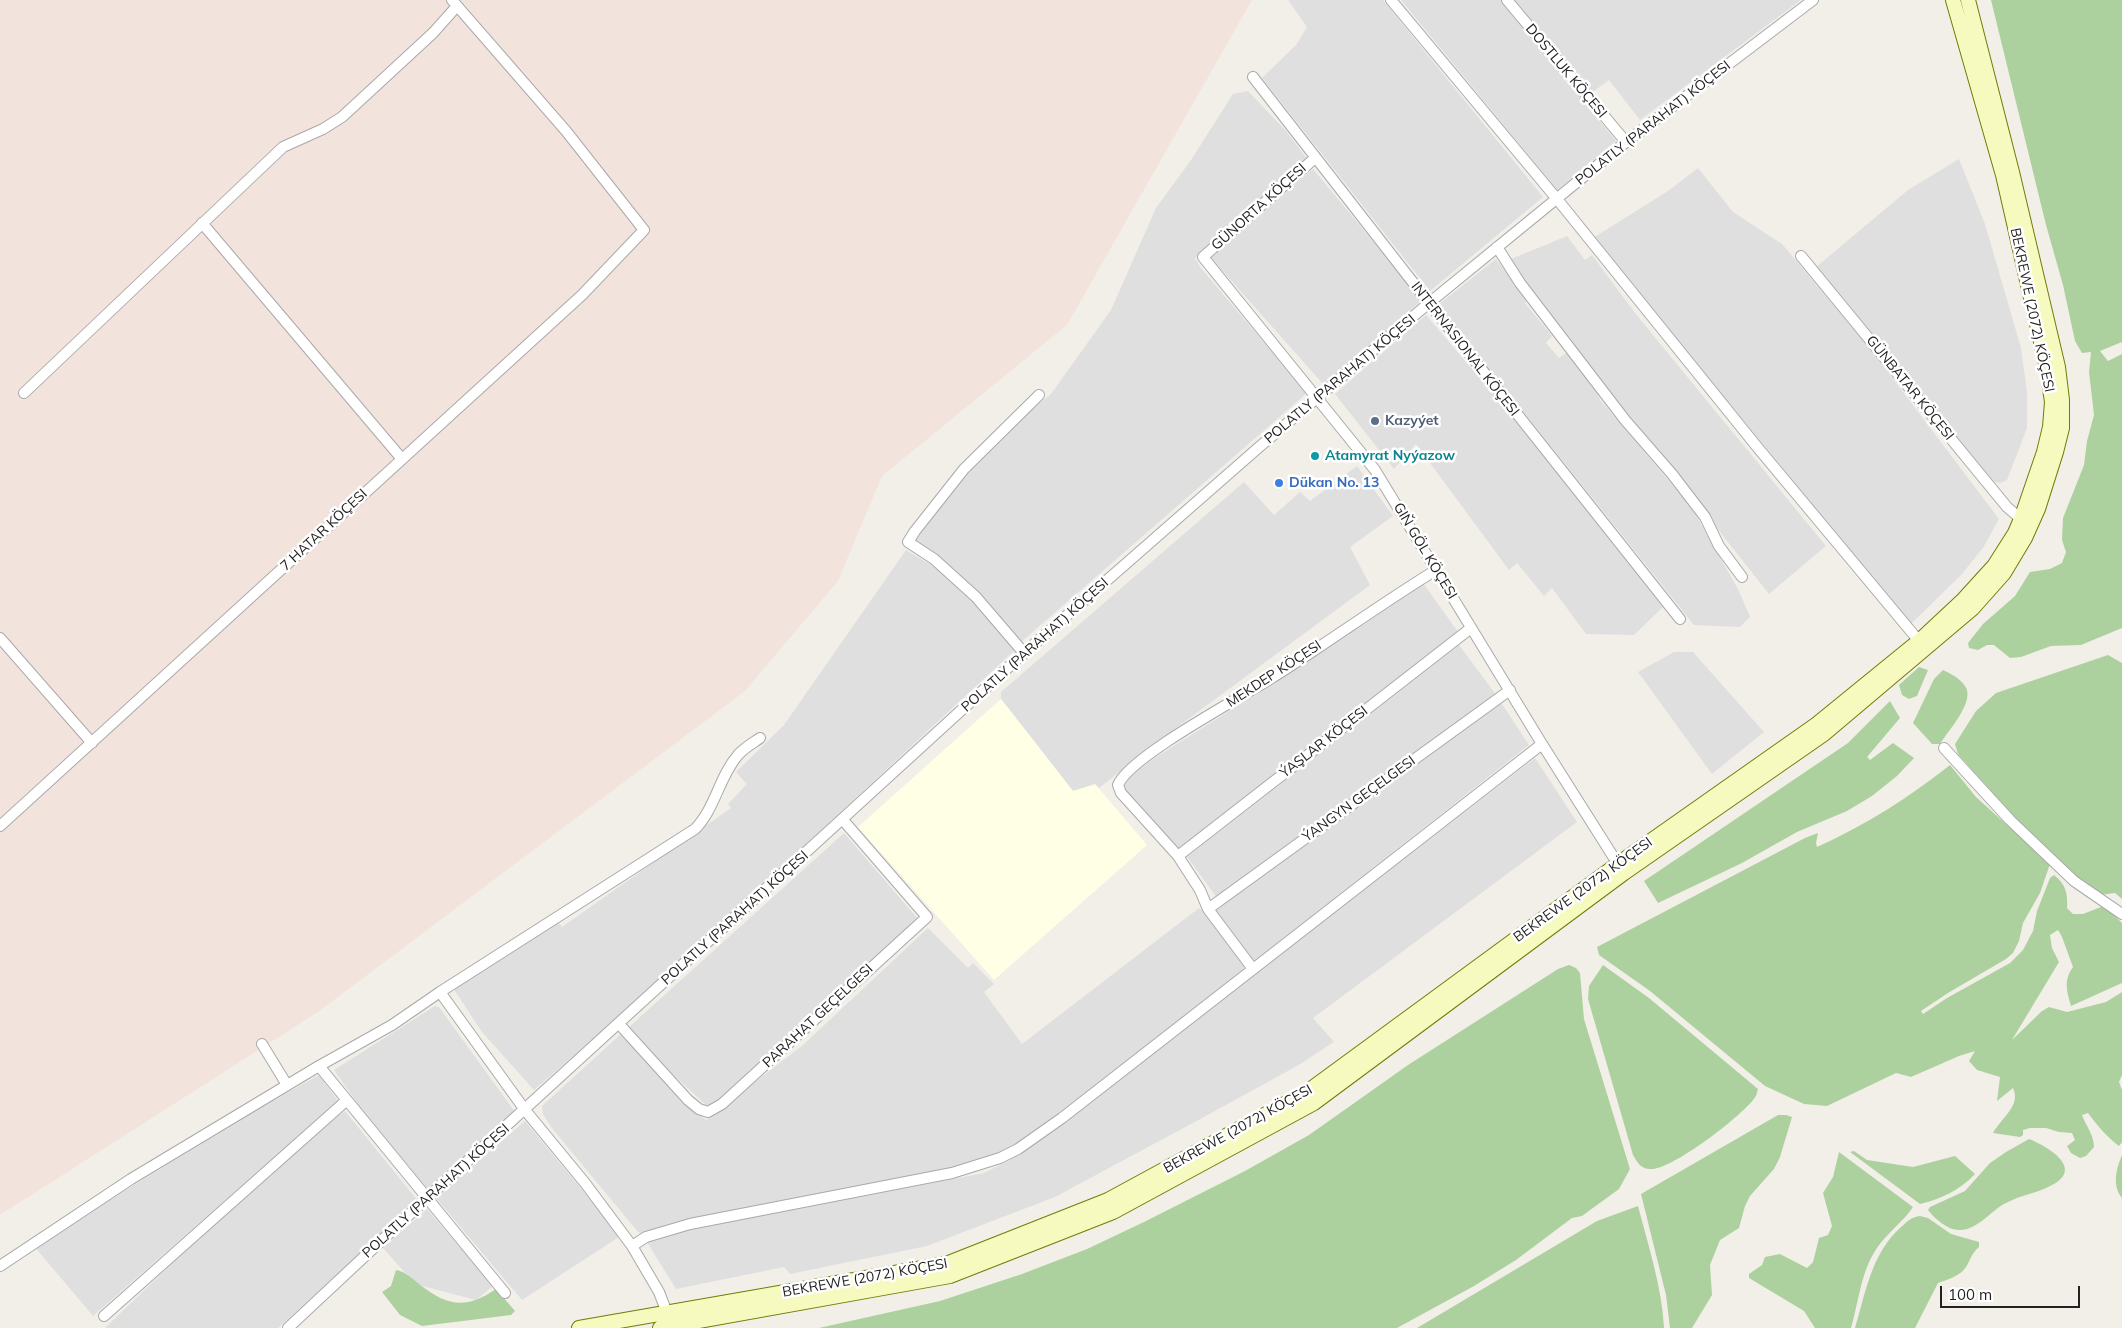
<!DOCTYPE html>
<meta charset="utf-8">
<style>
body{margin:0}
#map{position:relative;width:2122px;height:1328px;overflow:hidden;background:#f2efe9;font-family:Mulish,sans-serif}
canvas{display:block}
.scale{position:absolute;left:1940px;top:1286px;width:140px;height:22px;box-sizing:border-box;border:2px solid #222;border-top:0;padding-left:6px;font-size:15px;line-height:18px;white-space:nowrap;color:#222;-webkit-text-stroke:4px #fff;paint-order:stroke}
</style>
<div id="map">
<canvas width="2122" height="1328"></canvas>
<div class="scale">100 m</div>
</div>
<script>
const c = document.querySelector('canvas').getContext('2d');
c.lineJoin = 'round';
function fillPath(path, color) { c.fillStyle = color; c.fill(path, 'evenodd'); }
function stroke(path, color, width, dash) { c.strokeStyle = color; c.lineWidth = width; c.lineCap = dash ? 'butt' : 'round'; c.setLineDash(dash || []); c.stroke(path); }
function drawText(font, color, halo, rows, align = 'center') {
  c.font = font + ' Mulish,sans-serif'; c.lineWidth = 5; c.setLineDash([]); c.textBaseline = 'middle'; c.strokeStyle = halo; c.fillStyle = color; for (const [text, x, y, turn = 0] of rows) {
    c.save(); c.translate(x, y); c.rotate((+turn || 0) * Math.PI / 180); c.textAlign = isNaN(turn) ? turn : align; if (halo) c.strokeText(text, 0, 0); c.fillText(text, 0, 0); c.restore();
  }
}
const residential = new Path2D(`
 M1288,0h95l160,197 -113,94 -168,-213 35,-34 10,-17z
 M1401,0h101l114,141 -59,49z
 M1515,0h286l-161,120 -31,-40 -19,14z
 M1248,91l38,40 22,29 -79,71 -34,27 5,9 107,126 -287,250 -104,-102 1,-4 44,-57 59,-61 31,-25 60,-84 45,-102 35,-48 42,-66z
 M1959,159l26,65 36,124 6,44v36l-20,52 -7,3 -9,-2 -175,-214 92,-77z
 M1698,168l35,44 49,32 87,103 130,172 -16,29 -22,27 -50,49 -318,-386 75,-47z
 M1313,169l109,131 -98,85 -113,-127z
 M1567,236l18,24 7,-5 43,58 191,233 -57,48 -234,-296 -24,-39z
 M1496,259l31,41 -2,3 27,33 -6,7 13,15 7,-5 23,26 12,22 91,107 47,83 11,26 -10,10 -46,-2 -256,-320z
 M1426,315l74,87 163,205 -29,28 -48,-1 -34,-46 -8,8 -27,-33 -8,7 -93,-126 -22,25 -59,-75z
 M1357,466l36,50 -43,31 20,38 -202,149 -69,54 -4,-3 -22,6 -72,-92v-7l243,-210 30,33 26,-23 10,9z
 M906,550l27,16 28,21 55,62 -378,351 -104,90 -52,-58 -29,-44 104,-67 5,6 169,-119 -3,-4 19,-20 -11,-12 48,-47z
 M1423,583l35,49 -109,88 -168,129 -5,1 -52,-58 -1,-6 7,-10 23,-17 187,-118z
 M1459,645l38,51 -279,203 -31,-42z
 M1674,652h19l71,80 -52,42 -74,-102z
 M1500,701l29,44 -276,217 -40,-50z
 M1535,758l42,64 -264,196 21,24 -37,24 -106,58 -136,73 -128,49 -137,28 -6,-7 -108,22 -29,-47 10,-5 64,-16 82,-13 181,-35 26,-13 91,-67z
 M844,833l74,86 -181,168 -27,20 -3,-1 -41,-38 -37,-41z
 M1199,908l8,6 16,20 21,31 -1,7 -228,174 -27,13 -36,10 -232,44 -54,13 -23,8 -4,-1 -88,-106 -8,-13 -1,-8 79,-72 64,70 21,16 97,-75 125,-117 40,40 5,-5 21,21 -10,8 38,52z
 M435,1006l4,1 76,105 -84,77 -5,-2 -66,-80 -26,-37z
 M319,1075l19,26 -245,215 -59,-70 231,-141z
 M345,1111l73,90 -140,127h-173l106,-102 94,-85z
 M525,1121l68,82 26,34 -97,63 -86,-102z
 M427,1209l66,77 -17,14 -61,-16 -32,-36z`);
const education = new Path2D(`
 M1001,699l72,92 22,-7 52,61 -153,135 -136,-153z`);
const military = new Path2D(`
 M0,0h1252l-185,325 -185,151 -44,105 -93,110 -427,321 -318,203z`);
const forest = new Path2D(`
 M1991,0h131v342l-22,9 8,10 14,-7v274l-41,17 -30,1 -30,11 -11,1 -16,-13h-7l-9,5 -9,-2 -1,-5 15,-19 32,-28 15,-24 20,-3 12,-6 4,-11 -4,-12 1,-22 21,-53 3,-24 7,-26 -5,-43 2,-20 -9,1 -7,-12 -12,-56 -17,-60z
 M2108,655l14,8v236l-7,-6 -15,2 -13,-8 -73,-70 -56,-63 -3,-10 21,-33 20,-18z
 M1919,667l9,3 -11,26 -8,3 -7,-4 -3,-10z
 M1943,670c8,4 17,8 22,16 11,15 -17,45 -25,58h-8l-19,-21 21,-44z
 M1890,701l10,17 -33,39 3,3 23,-17 21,15 -17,18 -25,20 -25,15 -50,21 -55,31 -84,40 -14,-22 204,-138z
 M1950,765l26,32 74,67 -10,29 -17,30 -4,18 -6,12 -7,6 -58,34 -27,18 2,3 24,-16 63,-35 13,-13 10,-19 4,-20 13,-33 4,-3c12,9 14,19 13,33l6,6h10l18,-7 7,2 14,14v60l-51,23c-4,-15 -8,-25 2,-39l-11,-30 -4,-7 -8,5 2,13 7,14 -47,78 30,-29 7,-4 18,5 39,-10 16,-10v83l-3,7 3,8v52l-3,4c-11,-8 -23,-22 -31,-33l-6,2c4,11 12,20 12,32l-8,9 -6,2 -9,-5 -4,-7 8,-6 -3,-7 -13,-1 -13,-4h-16l-7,2v5l-3,2 -27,-4c9,-16 28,-27 20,-45l-16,13 3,-24 -23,-7 -8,-9 6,-10 -16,5 -48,21 -15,-4 -69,33 -23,-2 -39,-18 -115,-95 -51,-36 -2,-8 208,-109 13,-5 -2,10 1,4c47,-21 93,-50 133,-82z
 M1569,965l7,3 4,5 4,46 46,150 -11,20 -37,27 -10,2 -56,42 -42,26 -77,42h-578l121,-27 82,-27 65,-25 57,-27 101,-51 64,-36 99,-70 150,-96z
 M1603,965l46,33 109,91c-1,4 -2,8 -5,11 -13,17 -82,71 -103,69 -9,0 -13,-7 -17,-14l-45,-156 1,-13z
 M1778,1115h8l6,2 -12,40 -6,12 -24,27 -5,10 -6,22 -19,12 -10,25 2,30 -20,33h-22l-4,-33 -25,-101z
 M2029,1139c16,6 55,28 25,45 -15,9 -34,11 -50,20 -14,8 -28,27 -45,26 -11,0 -24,-11 -31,-20l2,-3 35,-16 25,-28 16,-11z
 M1854,1151l13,9 46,7 42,-11 20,18c-15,16 -34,25 -55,30l-70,-52z
 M1839,1152l74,55c-10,15 -26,26 -36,41 -16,23 -18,53 -26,80h-36l-11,-17 -55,-33v-4l13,-9 3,-8 15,-3 27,14 6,-6 6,-24 9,-3 4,-9 -9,-33 10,-16z
 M2122,1155v43c-10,-12 -6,-29 0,-43z
 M1638,1206c10,39 24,81 26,122h-247l180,-107z
 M1920,1216l8,2 23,16 28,8v5c-8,7 -8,12 -13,20 -6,9 -19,13 -28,16l-23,45h-60c11,-36 16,-74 46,-101 6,-5 10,-10 19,-11z
 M396,1270c8,1 16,8 23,14 28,22 46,26 77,5l19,22 -4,4 -89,11 -22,-11 -18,-23 9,-6z`);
const minor = new Path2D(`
 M1391,0l166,199 201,249 161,193
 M1507,0l119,142
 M1253,77l176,226 251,316
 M1315,158l-112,99 172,213 167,274 79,125
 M202,223l200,236
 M1497,247l23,36 105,137 47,54 33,43 14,29 23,31
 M1801,256l206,251 14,12
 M24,393l259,-246 40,-18 19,-12 91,-84 24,-27
 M0,638l92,105
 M1024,653l-48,-56 -42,-38 -26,-17 7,-11 49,-62 75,-74
 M1944,748l66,72 64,61 48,33
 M0,826l582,-531 62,-65 -78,-99 -114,-131
 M1178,856l293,-228
 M1208,909l302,-219
 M1253,969l-45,-60 -8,-19 -22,-34 -57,-63 -3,-8c11,-28 122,-87 152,-106 56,-35 109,-74 166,-109
 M440,992l85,118 60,73 47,63 27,46 10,26
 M619,1024l69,76 11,9 9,3 14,-8 205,-187 -84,-97
 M262,1044l25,41
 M319,1066l186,227
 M632,1246l14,-9 44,-13 262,-51 48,-15 18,-9 44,-31 480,-374
 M0,1266l131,-87 188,-113 73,-41 48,-33 255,-163c20,-20 24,-52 43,-74 6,-7 15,-12 22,-17
 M104,1316l243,-216
 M288,1328l138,-129 598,-546 234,-205 171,-145 197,-161 187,-142`);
const secondary = new Path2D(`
 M579,1328l367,-64 162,-64 199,-108 311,-228 199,-140 102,-83 45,-42 30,-33 21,-33 6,-14 23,-67 6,-25 2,-25 -5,-34 -44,-193 -50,-175
 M660,1328l290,-52 163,-64 201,-109 310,-230 200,-139 148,-125 32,-36 21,-35 13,-29 18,-57 6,-24v-28l-4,-33 -46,-195 -44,-172`);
const markers = [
 [1375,421,5,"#5c6f8a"],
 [1315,456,5,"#0f9aa8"],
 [1279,483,5,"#3f7fe0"]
];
const streetNames = [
 ["DOSTLUK KÖÇESI",1566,71,50],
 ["POLATLY (PARAHAT) KÖÇESI",1653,123,-38],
 ["GÜNORTA KÖÇESI",1259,207,-42],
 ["BEKREWE (2072) KÖÇESI",2032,310,78],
 ["INTERNASIONAL KÖÇESI",1465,349,52],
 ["POLATLY (PARAHAT) KÖÇESI",1340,379,-40],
 ["GÜNBATAR KÖÇESI",1910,388,51],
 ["7 HATAR KÖÇESI",324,530,-43],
 ["GIŇ GÖL KÖÇESI",1425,551,59],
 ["POLATLY (PARAHAT) KÖÇESI",1035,645,-42],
 ["MEKDEP KÖÇESI",1274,674,-33],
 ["ÝAŞLAR KÖÇESI",1324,742,-38],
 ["ÝANGYN GEÇELGESI",1359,799,-36],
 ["BEKREWE (2072) KÖÇESI",1583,890,-36],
 ["POLATLY (PARAHAT) KÖÇESI",735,918,-42],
 ["PARAHAT GEÇELGESI",818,1016,-43],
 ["BEKREWE (2072) KÖÇESI",1238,1129,-29],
 ["POLATLY (PARAHAT) KÖÇESI",436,1191,-42],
 ["BEKREWE (2072) KÖÇESI",865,1278,-10]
];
const serviceNames = [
 ["Kazyýet",1385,421]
];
const cultureNames = [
 ["Atamyrat Nyýazow",1325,456]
];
const shopNames = [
 ["Dükan No. 13",1289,483]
];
fillPath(residential, '#e0dfdf');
fillPath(education, '#ffffe5');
fillPath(military, '#f3e3dd');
fillPath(forest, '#add19e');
stroke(minor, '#a9a9a9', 12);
stroke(secondary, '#707d05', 16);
stroke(minor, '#fff', 10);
stroke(secondary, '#f7fabf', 14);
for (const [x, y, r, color] of markers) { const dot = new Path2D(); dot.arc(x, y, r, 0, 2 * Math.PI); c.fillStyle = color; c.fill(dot); stroke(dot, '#fff', 2); }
drawText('14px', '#222', '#fff', streetNames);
drawText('bold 14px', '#4e5e75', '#fff', serviceNames, 'left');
drawText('bold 14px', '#0d838f', '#fff', cultureNames, 'left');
drawText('bold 14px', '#366cbe', '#fff', shopNames, 'left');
</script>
